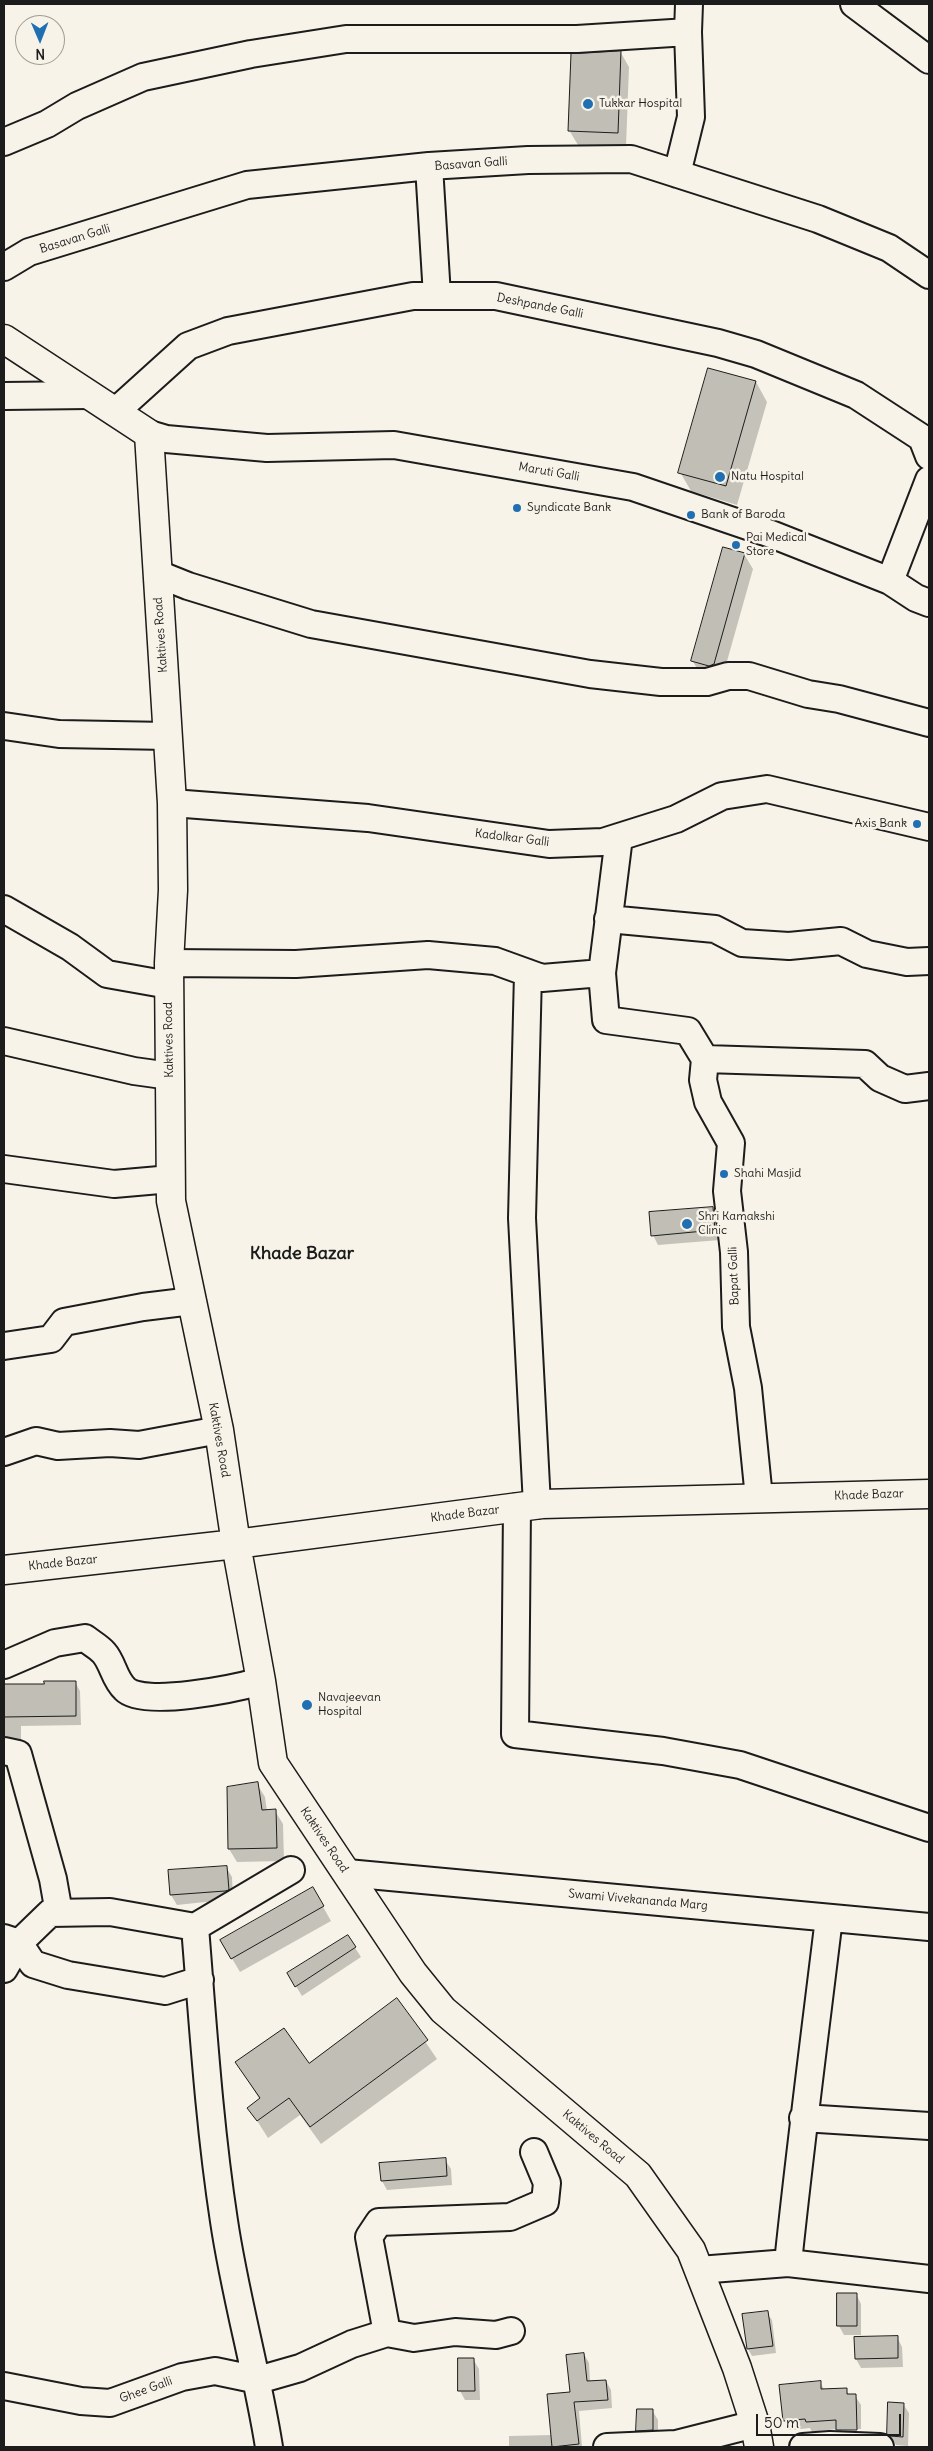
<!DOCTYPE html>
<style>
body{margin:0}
#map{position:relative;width:933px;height:2451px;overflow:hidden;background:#f7f3e8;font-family:Delius,sans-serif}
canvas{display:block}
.frame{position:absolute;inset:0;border:5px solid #1c1c1c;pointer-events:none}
.north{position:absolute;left:15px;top:15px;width:50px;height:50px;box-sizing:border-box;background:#f7f3e8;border:1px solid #9f9d96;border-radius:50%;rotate:179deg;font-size:14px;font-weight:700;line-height:20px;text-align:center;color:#1c1c1c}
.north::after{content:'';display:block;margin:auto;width:18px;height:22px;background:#1f6fb2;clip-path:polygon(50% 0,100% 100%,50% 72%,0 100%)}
.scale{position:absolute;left:756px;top:2414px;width:145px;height:22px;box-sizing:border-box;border:2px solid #1c1c1c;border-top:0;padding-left:6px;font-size:15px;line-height:18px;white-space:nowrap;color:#1c1c1c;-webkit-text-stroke:4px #f7f3e8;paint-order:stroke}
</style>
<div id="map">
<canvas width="933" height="2451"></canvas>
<div class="frame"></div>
<div class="north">N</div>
<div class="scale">50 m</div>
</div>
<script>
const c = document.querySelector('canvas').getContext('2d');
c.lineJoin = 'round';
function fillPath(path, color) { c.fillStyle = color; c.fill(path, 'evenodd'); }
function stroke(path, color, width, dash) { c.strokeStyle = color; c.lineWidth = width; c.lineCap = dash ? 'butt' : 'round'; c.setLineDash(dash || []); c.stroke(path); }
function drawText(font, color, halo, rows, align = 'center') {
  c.font = font + ' Delius,sans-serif'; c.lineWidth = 5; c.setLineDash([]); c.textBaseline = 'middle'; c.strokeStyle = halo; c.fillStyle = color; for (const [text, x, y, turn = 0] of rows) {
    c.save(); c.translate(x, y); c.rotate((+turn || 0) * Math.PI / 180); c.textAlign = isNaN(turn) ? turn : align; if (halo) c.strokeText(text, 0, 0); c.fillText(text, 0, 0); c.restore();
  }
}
const shadow = new Path2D(`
 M621,53l8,14 -3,80 -48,-2 -9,-15z
 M756,382l11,20 -30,103 -46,-14 -11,-19z
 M744,554l9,15 -31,110 -21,-4 -9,-15z
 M713,1208l5,9 2,23 -62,5 -5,-10z
 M75,1682l5,9 1,34 -60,1v18l-17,-1v-58l42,1z
 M257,1784l8,13 2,14h8l8,13 1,37 -47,1 -8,-13z
 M226,1867l6,10 1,22 -56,6 -6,-10 -2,-23z
 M313,1889l18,32 -91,51 -19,-32z
 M348,1937l13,20 -59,39 -14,-23z
 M397,2000l40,59 -116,85 -21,-29 -32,23 -19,-30 11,-8 -23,-37 72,1z
 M445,2160l6,9 1,16 -65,5 -5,-9z
 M856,2294l5,10v31h-17l-5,-9z
 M767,2313l5,7 4,33 -24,3 -4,-7 -4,-34z
 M897,2337l5,10 1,20 -42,1 -5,-9z
 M584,2354l5,9 1,19 16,-1 5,9 1,18 -33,3 3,36h-73v-11l43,-1 19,-42z
 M473,2359l6,10 1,31h-15l-5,-9z
 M820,2382l5,9 21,-1 4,6h5l6,9v24h-20v3h20l1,7h-19l-6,-10 -25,3 -2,-4 -20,2 -6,-9z
 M903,2404l6,9 -1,33 -12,-1 -8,-11z
 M652,2410l6,10v19l-15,1 -5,-10z`);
const building = new Path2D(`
 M621,51l-3,82 -50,-2 3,-77z
 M708,368l48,13 -30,105 -48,-13z
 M723,547l22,6 -31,111 -5,2 -18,-5z
 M713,1207l2,23 -64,6 -2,-24z
 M44,1681h32v35l-72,1v-33h40z
 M258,1782l4,28 14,-1 1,39 -49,1 -1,-62z
 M227,1866l2,24 -4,1 -55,4 -2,-25z
 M313,1887l11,19 -93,53 -11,-19z
 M348,1935l8,12 -61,40 -8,-14z
 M397,1998l31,42 -118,87 -21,-29 -32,23 -10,-13 13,-10 -25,-36 49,-34 25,35z
 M446,2158l1,18 -66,5 -2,-18z
 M837,2293h20v33h-20z
 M768,2311l5,35 -26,3 -5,-35z
 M898,2336v22l-43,1 -1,-22z
 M584,2353l3,28 19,-1 2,20 -34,2 5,42 -27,3 -5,-53 23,-2 -4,-37z
 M458,2358h16l1,33h-17z
 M821,2381v8l26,-1v6h9l1,36h-21v-10l-30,2 -1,-3 -22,2 -4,-36z
 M888,2402l16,1 -1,34 -13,-1 -3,-2z
 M637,2409h16v21l-17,1z`);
const minor = new Path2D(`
 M854,4l75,56
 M4,142l43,-18 30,-18 66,-29 108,-23 95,-15h231l111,-7
 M429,166l8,130
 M677,174l14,-57 -3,-85 1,-28
 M4,267l25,-15 218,-67 182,-19 99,-6 103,-1 187,60 71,29 40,27
 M4,396l85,-1
 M115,412l73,-66 40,-15 185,-35h83l222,47 38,11 100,41 66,43 7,18
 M149,434l17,5 101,9 127,-3 239,42 138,47 119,47 26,17 13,5
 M158,574l30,12 123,38 279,50 71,8h46l21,-6h21l59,18 31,5 90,24
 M890,581l39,-101
 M4,726l55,8 109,2
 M172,803l196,15 181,26 54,-2 73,-23 46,-23 45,-7 162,38
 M4,909l66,38 37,27 62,11
 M608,919l107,10 27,14 47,3 52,-5 26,13 40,8 22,-1
 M169,963l127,1 132,-9 67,6 47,17 60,-5 17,-136
 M528,973l-6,245 15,287
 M602,973l4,47 82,11 17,28 160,5 15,14 25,11 24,-3
 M4,1041l130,30 36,5
 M705,1059l-2,21 5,22 23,41 -4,48 7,61 2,75 12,61 11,110
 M4,1169l110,15 57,-5
 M4,1346l47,-7 13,-17 79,-15 49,-6
 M4,1452l32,-11 22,5 52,-3 29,2 80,-15
 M517,1507l-2,227 148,17 77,14 189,63
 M4,1665l51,-22 30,-5c6,5 14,9 19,15 9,10 10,26 21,36 18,19 112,-1 136,-8
 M4,1751l14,3 35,125 6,34
 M347,1873l582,54
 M4,1938l15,5 31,-30 60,-1 85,15
 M4,1969l15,-26 14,21 35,11 97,16 35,-11
 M803,2118l126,8
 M788,2263c12,-115 27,-230 41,-345
 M699,2270l89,-7 141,16
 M511,2331l-15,4 -41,-3 -41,6 -27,-5 -18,-96 10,-15 131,-5 35,-15 2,-19 -13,-31
 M4,2386l77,15 29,2 72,-26 33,-6 43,9 42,-12 52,-24 35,-11
 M269,2447c-12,-76 -34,-151 -45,-226 -15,-98 -21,-196 -29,-294l96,-57
 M607,2447l69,-3 79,-20
 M803,2447l27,-2 50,2`);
const major = new Path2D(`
 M4,339l145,95 23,369 1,87 -4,73 2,238 48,229 17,114 25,137 12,82 140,210 30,37 195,165 53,75 46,118 18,56 4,23
 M4,1570l232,-26 306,-40 387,-10`);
const markers = [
 [588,104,6,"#1f6fb2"],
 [720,477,6,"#1f6fb2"],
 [517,508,5,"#1f6fb2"],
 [691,515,5,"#1f6fb2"],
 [736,545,5,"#1f6fb2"],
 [917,824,5,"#1f6fb2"],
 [724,1174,5,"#1f6fb2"],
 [687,1224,6,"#1f6fb2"],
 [307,1705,6,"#1f6fb2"]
];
const poiNames = [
 ["Tukkar Hospital",599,104],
 ["Natu Hospital",731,477],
 ["Syndicate Bank",527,508],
 ["Bank of Baroda",701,515],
 ["Pai Medical",746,538],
 ["Store",746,552],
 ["Axis Bank",907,824,"right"],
 ["Shahi Masjid",734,1174],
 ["Shri Kamakshi",698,1217],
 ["Clinic",698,1231],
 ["Navajeevan",318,1698],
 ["Hospital",318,1712]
];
const streetNames = [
 ["Basavan Galli",471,164,-4],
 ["Basavan Galli",75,239,-17],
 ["Deshpande Galli",540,306,11],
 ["Maruti Galli",549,472,10],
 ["Kaktives Road",161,635,-94],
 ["Kadolkar Galli",512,838,7],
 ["Kaktives Road",169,1040,-91],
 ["Bapat Galli",734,1276,-92],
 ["Kaktives Road",219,1440,80],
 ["Khade Bazar",869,1495,-2],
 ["Khade Bazar",465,1514,-7],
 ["Khade Bazar",63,1563,-6],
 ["Kaktives Road",324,1840,56],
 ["Swami Vivekananda Marg",638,1900,5],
 ["Kaktives Road",593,2137,40],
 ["Ghee Galli",146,2390,-20]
];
const districtNames = [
 ["Khade Bazar",302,1254]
];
fillPath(shadow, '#0003');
fillPath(building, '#c0beb5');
stroke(building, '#1c1c1c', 1);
stroke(minor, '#1c1c1c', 30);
stroke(major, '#1c1c1c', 31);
stroke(minor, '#f7f3e8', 26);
stroke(major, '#f7f3e8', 28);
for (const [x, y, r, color] of markers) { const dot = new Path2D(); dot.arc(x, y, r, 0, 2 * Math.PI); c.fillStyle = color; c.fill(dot); stroke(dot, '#f7f3e8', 2); }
drawText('12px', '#1c1c1c', '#f7f3e8', poiNames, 'left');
drawText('12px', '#1c1c1c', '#f7f3e8', streetNames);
drawText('bold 18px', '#1c1c1c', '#f7f3e8', districtNames);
</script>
